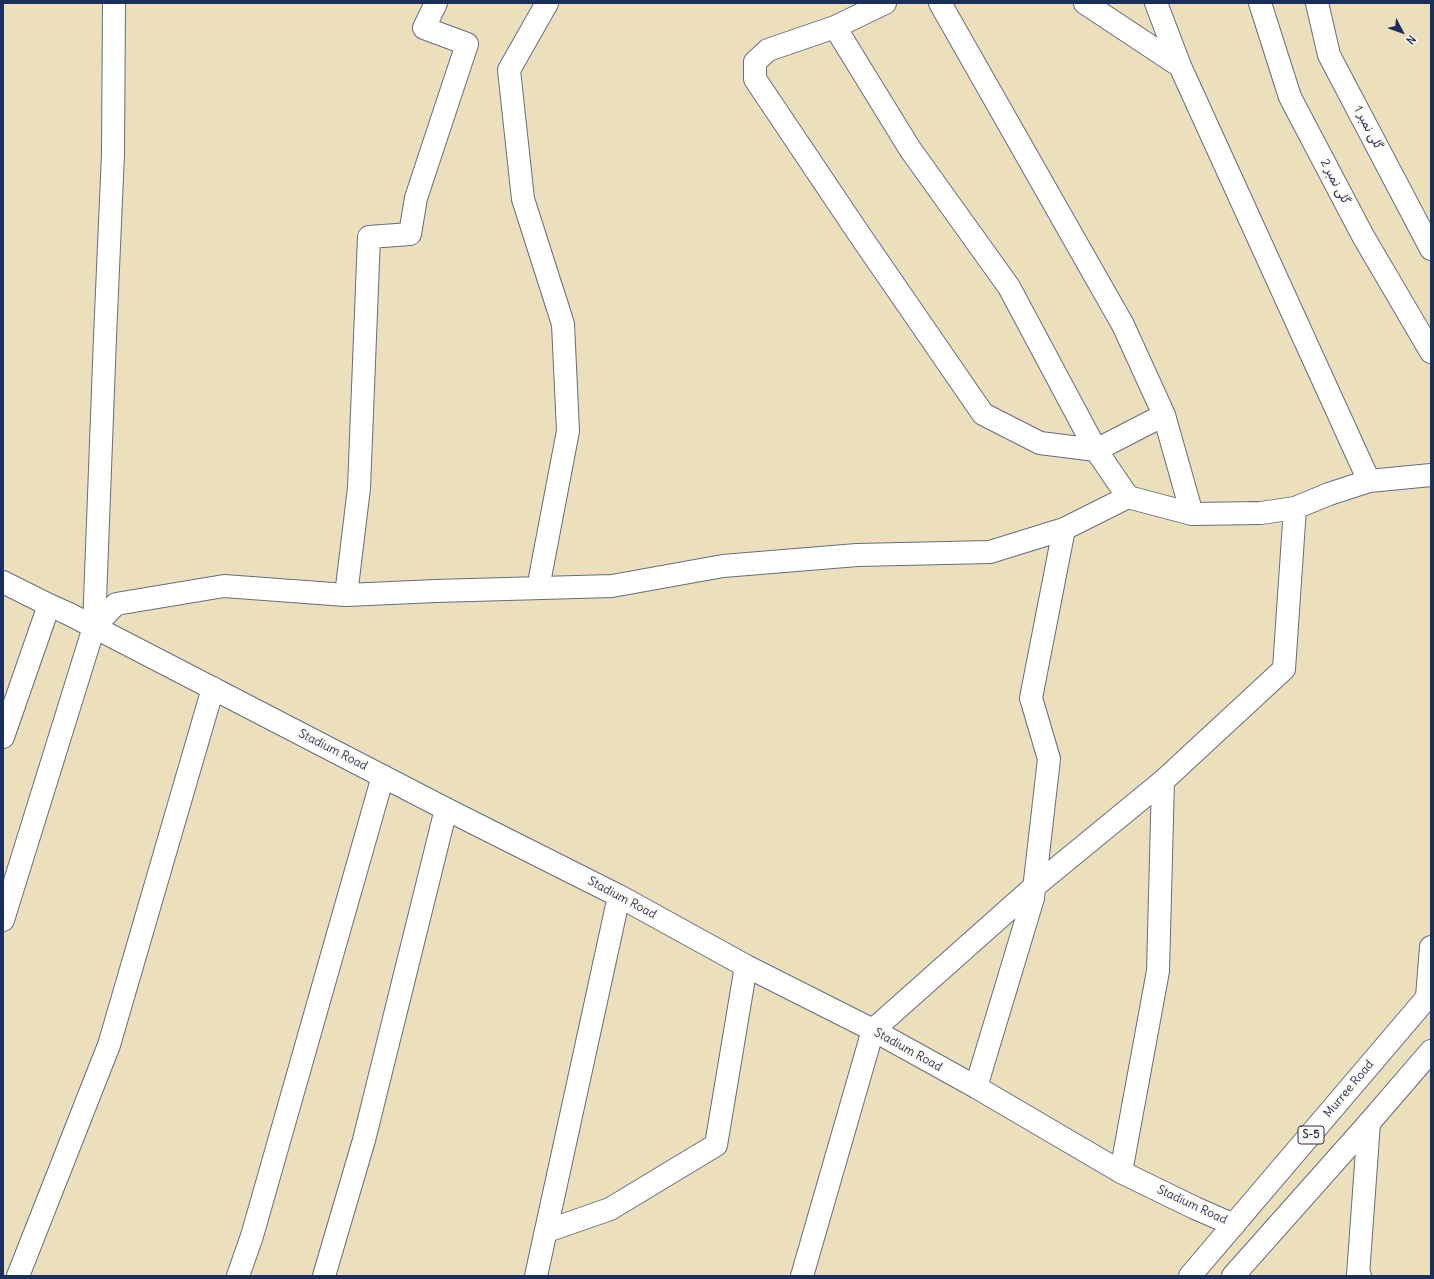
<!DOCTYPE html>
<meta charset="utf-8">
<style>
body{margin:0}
#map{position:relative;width:1434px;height:1279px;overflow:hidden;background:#ecdfbc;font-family:Delius,sans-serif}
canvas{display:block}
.frame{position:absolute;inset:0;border:4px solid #1b2f5e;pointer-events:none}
.north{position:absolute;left:1382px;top:12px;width:40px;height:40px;-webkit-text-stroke:3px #fbf7ec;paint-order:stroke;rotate:131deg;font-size:11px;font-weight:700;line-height:16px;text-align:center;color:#1b2f5e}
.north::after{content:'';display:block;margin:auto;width:14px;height:18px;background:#1b2f5e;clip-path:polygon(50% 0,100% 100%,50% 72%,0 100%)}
</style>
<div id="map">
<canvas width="1434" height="1279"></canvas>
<div class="frame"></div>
<div class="north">N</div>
</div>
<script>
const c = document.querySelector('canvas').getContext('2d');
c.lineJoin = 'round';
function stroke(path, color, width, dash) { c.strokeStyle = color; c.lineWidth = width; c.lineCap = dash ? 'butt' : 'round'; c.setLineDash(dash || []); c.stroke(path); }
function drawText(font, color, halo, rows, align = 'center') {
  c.font = font + ' Delius,"Playpen Sans Arabic",sans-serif'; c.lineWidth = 3.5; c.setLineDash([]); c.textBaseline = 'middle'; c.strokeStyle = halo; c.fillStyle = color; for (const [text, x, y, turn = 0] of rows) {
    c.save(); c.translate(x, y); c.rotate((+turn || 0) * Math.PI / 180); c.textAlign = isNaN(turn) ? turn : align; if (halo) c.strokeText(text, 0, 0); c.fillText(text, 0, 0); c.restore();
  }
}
const minor = new Path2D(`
 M885,3l-50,24 75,122 99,138 87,163 32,47
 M940,3l183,322 41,90 28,99
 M1085,3l95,63
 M1156,3l24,63 189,415
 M1260,3l30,94 73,139 68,116
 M1317,3l12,52 102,194
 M835,27l-67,23 -13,12v17l102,152 126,183 57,29 56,7 68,-35
 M3,582l46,23 20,9 377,195 173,87 127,70 127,64 103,57 145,85 74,36 39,17
 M538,588l30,-157 -5,-107 -40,-125 -14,-129 38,-67
 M346,595l13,-107 10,-251 41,-3 6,-36 51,-154 -43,-16 12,-25
 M94,627l22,-23 108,-18 122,9 90,-4 176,-5 111,-20 134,-11 133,-3 74,-23 64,-32 64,17 69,-1 34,-5 34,-14 40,-13 62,-6
 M3,737l46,-132
 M3,920l91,-293 11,-290 8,-183 1,-151
 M1427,997l4,-50
 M976,1087l57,-189 16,-139 -18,-61 33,-169
 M1121,1172l37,-201 5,-190
 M547,1231l63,-22 106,-64 30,-179
 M18,1276l91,-231 104,-357
 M238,1276l14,-40 131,-460
 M324,1276l40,-136 82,-331
 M536,1276l83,-380
 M802,1276l71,-246 162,-144 128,-105 121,-112 11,-161
 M1360,1276l-2,-1 11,-152`);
const major = new Path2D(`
 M1190,1276l241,-283
 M1233,1276l136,-153 62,-72`);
const shields = [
 [1311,1135,26]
];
const shieldNames = [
 ["S-5",1311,1135]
];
const streetNames = [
 ["گلی نمبر 1",1368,128,62],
 ["گلی نمبر 2",1335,182,62],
 ["Stadium Road",333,750,27],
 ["Stadium Road",622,898,28],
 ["Stadium Road",908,1050,29],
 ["Murree Road",1349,1089,-50],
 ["Stadium Road",1192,1205,25]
];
stroke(minor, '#646d7f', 24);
stroke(major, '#646d7f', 24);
stroke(minor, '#fff', 22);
stroke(major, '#fff', 22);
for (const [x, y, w] of shields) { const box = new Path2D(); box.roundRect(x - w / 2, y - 9, w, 18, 3); c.fillStyle = '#fbf7ec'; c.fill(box); stroke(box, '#1b2f5e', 1); }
drawText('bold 11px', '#1b2f5e', null, shieldNames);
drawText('12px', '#1b2f5e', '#fbf7ec', streetNames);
</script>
